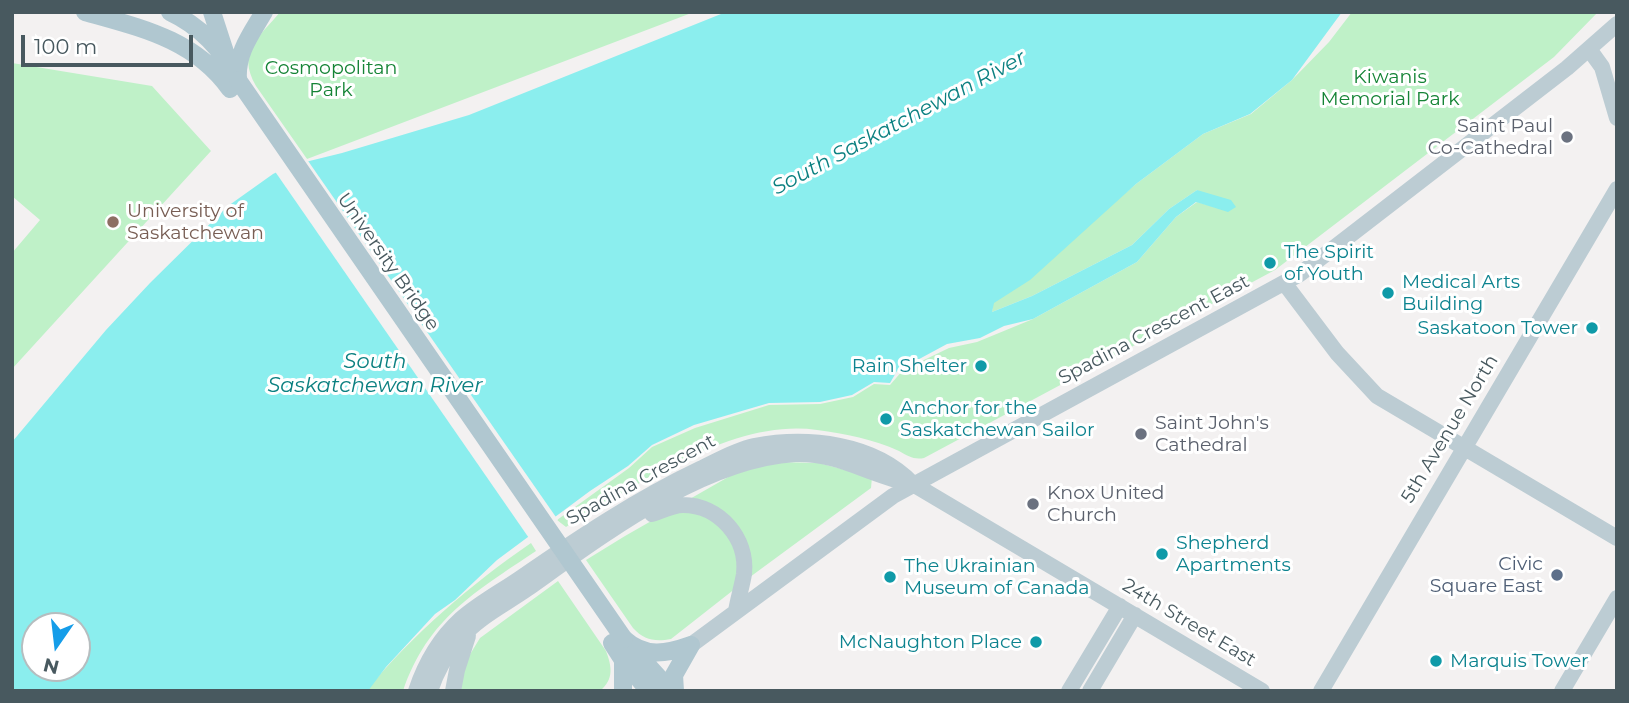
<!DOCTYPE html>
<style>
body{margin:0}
#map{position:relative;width:1629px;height:703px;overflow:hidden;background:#f3f1f1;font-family:Montserrat,sans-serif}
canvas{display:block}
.frame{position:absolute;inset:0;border:14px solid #48595f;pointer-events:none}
.north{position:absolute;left:21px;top:612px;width:70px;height:70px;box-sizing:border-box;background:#fff;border:2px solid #b6bdbf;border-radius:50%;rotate:194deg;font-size:19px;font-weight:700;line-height:28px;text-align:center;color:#48595f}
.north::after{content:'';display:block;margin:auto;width:24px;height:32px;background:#159de9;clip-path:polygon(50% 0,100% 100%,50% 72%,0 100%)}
.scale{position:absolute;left:21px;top:35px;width:172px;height:32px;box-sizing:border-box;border:4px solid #48595f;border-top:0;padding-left:9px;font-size:21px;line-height:24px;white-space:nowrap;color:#48595f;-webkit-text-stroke:5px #fff;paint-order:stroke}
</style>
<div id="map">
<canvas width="1629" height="703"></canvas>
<div class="frame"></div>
<div class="north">N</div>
<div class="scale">100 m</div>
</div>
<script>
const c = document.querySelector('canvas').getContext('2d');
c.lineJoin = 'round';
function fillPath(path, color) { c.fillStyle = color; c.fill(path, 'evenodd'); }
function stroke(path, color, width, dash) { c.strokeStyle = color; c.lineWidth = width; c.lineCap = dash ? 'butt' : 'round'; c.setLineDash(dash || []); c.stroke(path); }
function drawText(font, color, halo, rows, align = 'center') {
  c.font = font + ' Montserrat,sans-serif'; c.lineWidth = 6; c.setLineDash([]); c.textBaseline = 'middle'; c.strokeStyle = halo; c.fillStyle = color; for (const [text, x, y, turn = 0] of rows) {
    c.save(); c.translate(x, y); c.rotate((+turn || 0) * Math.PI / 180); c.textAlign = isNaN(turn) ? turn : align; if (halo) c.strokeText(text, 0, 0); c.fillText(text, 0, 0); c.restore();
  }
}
const green = new Path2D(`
 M280,12h414l-387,147 -51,-73c-20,-35 3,-48 24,-74z
 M1352,12h246l-44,45 -279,213 -351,188c-10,2 -16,-2 -25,-7 -26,-12 -53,-17 -82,-21 -84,-12 -181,56 -251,97l-9,-7 72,-52 23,-21 43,-19 74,-23 51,-1 33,-7 21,-13 16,1 13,-15 46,-22 28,-6 56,-23 104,-57 39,-45 21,-15 31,9 -31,-21 -28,19 -37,36 -100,51 -40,16 1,-9 143,-119 67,-50 48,-20 41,-34 37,-38z
 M12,63l140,23 59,65 -199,218v-116l28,-33 -28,-24z
 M778,462l41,1 53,14 -1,11 -121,89 -79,62c-16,3 -27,1 -38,-11l-47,-68 39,-24 112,-64z
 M531,543l5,8c-61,41 -108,67 -133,140h-37c47,-57 104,-106 165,-148z
 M558,581l48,70c6,16 8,28 -6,40h-142l11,-35 11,-18z`);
const water = new Path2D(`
 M726,12h616l-50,68 -42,34 -47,20 -67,50 -106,96 -36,23 -2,9 40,-16 100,-51 37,-36 28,-19 34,10 5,7 -8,5 -32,-10 -20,15 -39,45 -104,57 -29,7 -24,12 -33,6 -50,27 -7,12 -16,-1 -22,13 -32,7 -51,1 -75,22 -42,20 -24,21 -38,25 -93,69 -42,40 -20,14 -49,53 -18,24h-356v-249l94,-112 44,-47 78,-77 45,-32 16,-8 53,-13 127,-38zM35,626h42v42h-42z`);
const pier = new Path2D(`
 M306,158l252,362 -27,21 -257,-371 14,-8z`);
const secondary = new Path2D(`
 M1589,49l13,18 15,51
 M1285,284l52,69 40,43 240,142
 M652,514c9,-3 21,-9 31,-9 36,0 65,33 61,69 -2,12 -6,25 -8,37
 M691,645l202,-149 407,-222 267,-206 50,-44
 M416,691c9,-27 23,-52 45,-72 18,-16 41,-28 61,-42 58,-40 115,-78 178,-108 17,-8 35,-19 54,-23 54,-10 120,-3 159,38l349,207
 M430,691c6,-18 16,-37 29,-51 18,-22 45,-35 68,-51 75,-53 174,-129 268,-135 43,-2 78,23 118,30
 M453,691l4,-21 11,-34
 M1069,691l51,-85
 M1090,691l45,-76
 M1321,691l296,-502
 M1562,691l55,-93`);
const primary = new Path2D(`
 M85,12c56,16 109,27 145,77
 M170,12c30,14 53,39 68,68
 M212,12l13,40
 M238,80c-2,-27 13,-46 26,-68
 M624,639c21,19 42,15 67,6
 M612,643l11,17 26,31
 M631,647l40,44
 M623,660v31
 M675,691l-1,-16 17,-30`);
const primaryBridge = new Path2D(`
 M238,80l386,559`);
const markers = [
 [1567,137,7,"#6b7280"],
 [113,222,7,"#8d6e63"],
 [1270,263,7,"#0f9aa8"],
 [1388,293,7,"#0f9aa8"],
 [1592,328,7,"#0f9aa8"],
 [981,366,7,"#0f9aa8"],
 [886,419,7,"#0f9aa8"],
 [1141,434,7,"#6b7280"],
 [1033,504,7,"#6b7280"],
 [1162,554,7,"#0f9aa8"],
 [1557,575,7,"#5c6f8a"],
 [890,577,7,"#0f9aa8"],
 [1036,642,7,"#0f9aa8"],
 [1436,661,7,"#0f9aa8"]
];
const parkNames = [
 ["Cosmopolitan",331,68],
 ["Park",331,90],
 ["Kiwanis",1390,77],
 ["Memorial Park",1390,99]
];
const worshipNames = [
 ["Saint Paul",1553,126,"right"],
 ["Co-Cathedral",1553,148,"right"],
 ["Saint John's",1155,423],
 ["Cathedral",1155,445],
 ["Knox United",1047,493],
 ["Church",1047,515]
];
const educationNames = [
 ["University of",127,211],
 ["Saskatchewan",127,233]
];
const cultureNames = [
 ["The Spirit",1284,252],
 ["of Youth",1284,274],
 ["Medical Arts",1402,282],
 ["Building",1402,304],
 ["Saskatoon Tower",1578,328,"right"],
 ["Rain Shelter",967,366,"right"],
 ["Anchor for the",900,408],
 ["Saskatchewan Sailor",900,430],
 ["Shepherd",1176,543],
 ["Apartments",1176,565],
 ["The Ukrainian",904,566],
 ["Museum of Canada",904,588],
 ["McNaughton Place",1022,642,"right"],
 ["Marquis Tower",1450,661]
];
const streetNames = [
 ["University Bridge",388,262,55],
 ["Spadina Crescent East",1154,330,-28],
 ["5th Avenue North",1450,429,-59],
 ["Spadina Crescent",641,480,-29],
 ["24th Street East",1189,623,31]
];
const serviceNames = [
 ["Civic",1543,564],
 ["Square East",1543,586]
];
const waterNames = [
 ["South Saskatchewan River",899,123,-28],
 ["South",375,362],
 ["Saskatchewan River",375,386]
];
fillPath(green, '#bff1c8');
fillPath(water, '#8beeee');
fillPath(pier, '#f3f1f1');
stroke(secondary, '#bcccd3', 16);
stroke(primary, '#b0c7d0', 18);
stroke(primaryBridge, '#b0c7d0', 18);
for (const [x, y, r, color] of markers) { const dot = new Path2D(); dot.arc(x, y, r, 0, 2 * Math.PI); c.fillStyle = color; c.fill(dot); stroke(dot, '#fff', 2.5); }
drawText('19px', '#158436', '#fff', parkNames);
drawText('19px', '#5b616d', '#fff', worshipNames, 'left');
drawText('19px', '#785e54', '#fff', educationNames, 'left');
drawText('19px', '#0d838f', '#fff', cultureNames, 'left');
drawText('19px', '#48595f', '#fff', streetNames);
drawText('19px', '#4e5e75', '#fff', serviceNames, 'right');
drawText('italic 21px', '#0b8081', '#fff', waterNames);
</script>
